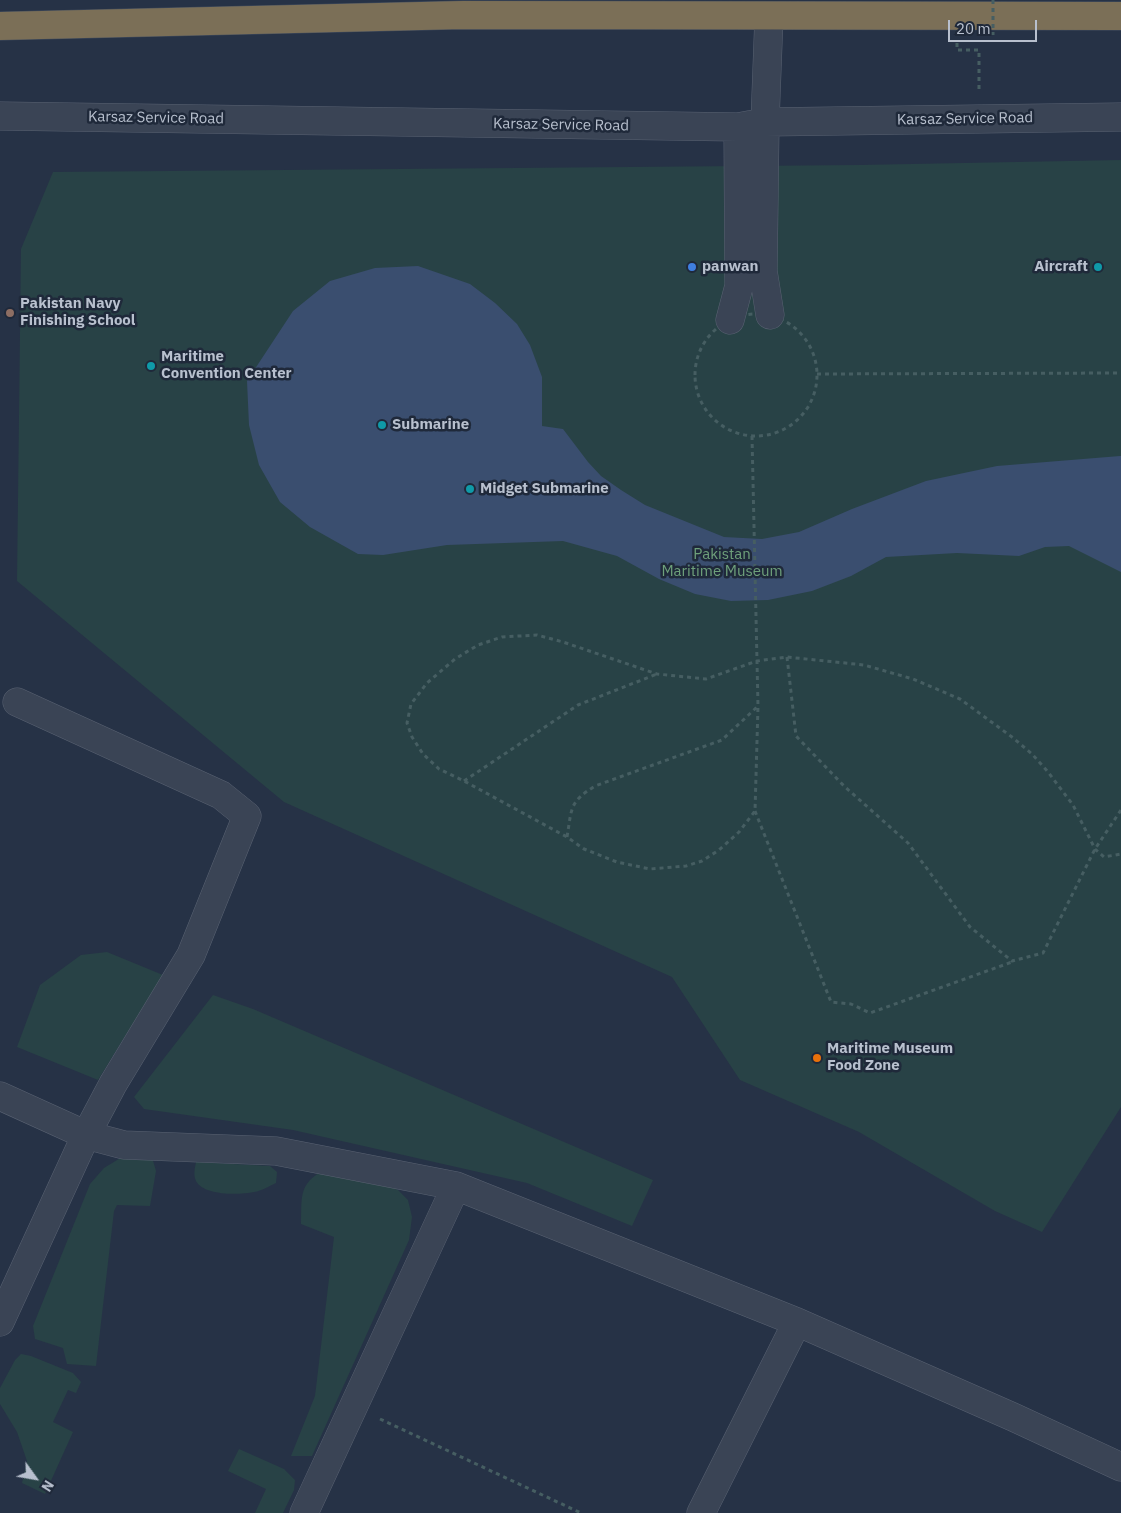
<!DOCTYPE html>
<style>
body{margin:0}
#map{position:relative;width:1121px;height:1513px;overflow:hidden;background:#263246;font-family:"IBM Plex Sans",sans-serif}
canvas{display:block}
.north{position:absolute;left:10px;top:1453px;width:50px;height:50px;-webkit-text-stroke:4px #1f293a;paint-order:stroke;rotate:122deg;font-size:14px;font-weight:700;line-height:20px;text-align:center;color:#b8c0ce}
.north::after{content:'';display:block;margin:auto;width:18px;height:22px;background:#b8c0ce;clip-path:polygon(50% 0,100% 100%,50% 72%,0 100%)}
.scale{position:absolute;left:948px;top:20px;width:89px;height:22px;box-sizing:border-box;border:2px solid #b8c0ce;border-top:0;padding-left:6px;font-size:15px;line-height:18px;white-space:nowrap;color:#b8c0ce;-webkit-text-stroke:4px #1f293a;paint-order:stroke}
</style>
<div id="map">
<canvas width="1121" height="1513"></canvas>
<div class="north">N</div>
<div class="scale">20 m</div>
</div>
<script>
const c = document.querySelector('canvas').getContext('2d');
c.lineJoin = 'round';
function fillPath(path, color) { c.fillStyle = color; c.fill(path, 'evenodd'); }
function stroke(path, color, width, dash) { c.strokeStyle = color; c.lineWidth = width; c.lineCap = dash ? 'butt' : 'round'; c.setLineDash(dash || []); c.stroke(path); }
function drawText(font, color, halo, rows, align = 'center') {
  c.font = font + ' "IBM Plex Sans",sans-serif'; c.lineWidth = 5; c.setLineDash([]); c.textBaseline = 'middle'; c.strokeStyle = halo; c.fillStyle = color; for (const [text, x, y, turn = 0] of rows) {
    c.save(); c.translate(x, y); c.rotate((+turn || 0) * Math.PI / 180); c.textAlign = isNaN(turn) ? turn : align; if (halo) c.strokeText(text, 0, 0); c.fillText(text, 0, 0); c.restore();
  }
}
const green = new Path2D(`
 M1121,160v947l-79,125 -47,-21 -136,-79 -119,-52 -68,-103 -388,-175 -267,-221 4,-332 32,-77 806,-7z
 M107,952l56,23 -65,105 -81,-33 23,-62 41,-30z
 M213,995l40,14 400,171 -21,46 -105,-43 -234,-53 -149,-21 -10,-12z
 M151,1154l5,17 -6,35 -33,-1 -3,6 -18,155 -29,-2 -4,-16 -28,-9 -2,-13 57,-142 14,-16 18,-11z
 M196,1162l74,4 7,6 -1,11c-7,3 -14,8 -22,9 -15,3 -50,4 -58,-11 -3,-7 -1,-13 0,-19z
 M319,1173l57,5 22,12 10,10 4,17 -3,23 -97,216h-21l24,-60 19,-159 -33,-13c1,-23 -3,-38 18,-51z
 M21,1354l10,2 42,17 8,9 -5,11 -8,-3 -15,32 20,10 -28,62 -23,-11 5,-22 -10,-29 -17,-28v-16l15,-28z
 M239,1449l45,20 11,11 -1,10 -11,23h-28l11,-24 -38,-18z`);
const water = new Path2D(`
 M418,266l52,18 25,19 22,21 13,21 12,32v49l21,3 25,33 13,14 20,14 24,15 79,32 38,2 37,-7 53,-23 74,-28 71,-15 123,-10h1v116l-52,-26 -24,1 -26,9 -62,-3 -71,4 -35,19 -39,15 -44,9 -37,1 -36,-7 -36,-15 -42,-23 -54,-15 -116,4 -64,10 -25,-1 -48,-27 -30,-25 -21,-37 -10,-40 -2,-44 46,-70 37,-30 45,-13z`);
const path = new Path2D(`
 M957,43v7h22v41
 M695 375a61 61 0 1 1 122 0a61 61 0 1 1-122 0Z
 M817,374l304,-1
 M752,436l6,270 -3,105 -16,21 -20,18 -17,11 -16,5 -36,3 -33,-7 -33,-13 -17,-12 -103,-56 -25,-12 -16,-15 -11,-17 -5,-14 4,-19 16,-21 28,-24 23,-14 24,-8 35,-2 26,7 94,32 49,5 51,-18 30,-4 77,8 49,14 47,20 52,38 20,17 16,18 25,33 22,44 9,8 17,-3
 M787,657l9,79 48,50 64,57 62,84 42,34 31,-8 52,-104 26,-39
 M464,781l114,-76 79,-31
 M755,811l76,191 20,2 19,9 142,-51
 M567,837c5,-29 2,-35 28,-51l127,-46 36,-34
 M380,1419l201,94`);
const minor = new Path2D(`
 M769,16l-4,106 -2,149 7,44
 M0,116l738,11 27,-5 356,-5
 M730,320l9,-34 -1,-159
 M0,1096l86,39 38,10 152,6 180,35 341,136 216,95 108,50
 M0,1322l86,-187 27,-51 78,-129 56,-139 -26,-21 -204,-93
 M304,1513l152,-327
 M701,1513l96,-191`);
const highway = new Path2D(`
 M0,26l463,-11 658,1`);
const pathBridge = new Path2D(`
 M993,0v35`);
const markers = [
 [692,267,5,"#3f7fe0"],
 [1098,267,5,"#0f9aa8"],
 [10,313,5,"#8d6e63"],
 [151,366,5,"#0f9aa8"],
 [382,425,5,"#0f9aa8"],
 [470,489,5,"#0f9aa8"],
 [817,1058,5,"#e8710a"]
];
const streetNames = [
 ["Karsaz Service Road",156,118,1],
 ["Karsaz Service Road",965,119,-1],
 ["Karsaz Service Road",561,125,1]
];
const poiNames = [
 ["panwan",702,267],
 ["Aircraft",1088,267,"right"],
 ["Pakistan Navy",20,304],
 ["Finishing School",20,321],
 ["Maritime",161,357],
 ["Convention Center",161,374],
 ["Submarine",392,425],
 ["Midget Submarine",480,489],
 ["Maritime Museum",827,1049],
 ["Food Zone",827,1066]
];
const parkNames = [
 ["Pakistan",722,555],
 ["Maritime Museum",722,572]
];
fillPath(green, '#284246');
fillPath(water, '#3a4e6f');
stroke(minor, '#596272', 29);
stroke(highway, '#454f5f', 29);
stroke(path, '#465e62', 3, [4, 4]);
stroke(minor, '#3a4455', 28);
stroke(highway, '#7b6f57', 28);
stroke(pathBridge, '#465e62', 3, [4, 4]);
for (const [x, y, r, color] of markers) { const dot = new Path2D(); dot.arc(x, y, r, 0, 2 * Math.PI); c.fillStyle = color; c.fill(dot); stroke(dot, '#1f293a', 2); }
drawText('15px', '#b8c0ce', '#1f293a', streetNames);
drawText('bold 15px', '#b8c0ce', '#1f293a', poiNames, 'left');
drawText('15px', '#6ea07b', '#1f293a', parkNames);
</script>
